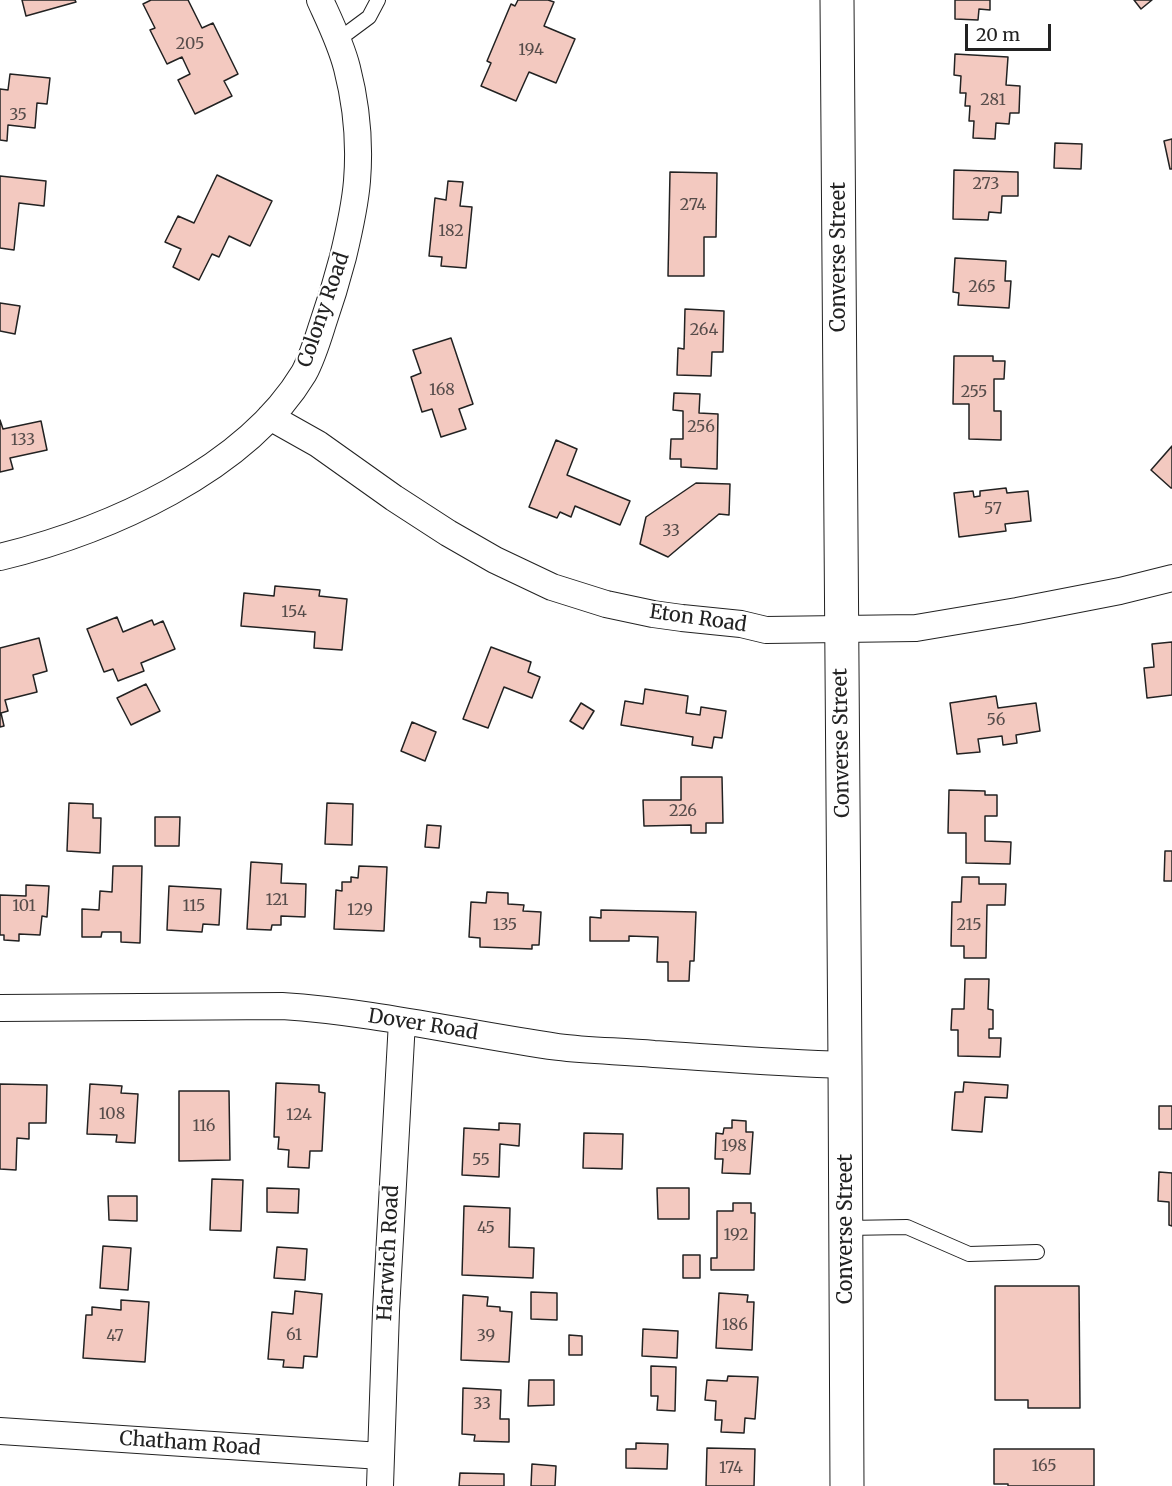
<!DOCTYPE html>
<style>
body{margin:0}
#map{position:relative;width:1172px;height:1486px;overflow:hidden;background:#fff;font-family:Merriweather,serif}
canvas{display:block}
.scale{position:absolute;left:965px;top:24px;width:86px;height:27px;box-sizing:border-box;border:3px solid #222;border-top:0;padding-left:8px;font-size:18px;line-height:21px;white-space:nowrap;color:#222;-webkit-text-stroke:4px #fff;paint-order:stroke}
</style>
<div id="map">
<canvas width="1172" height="1486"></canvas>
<div class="scale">20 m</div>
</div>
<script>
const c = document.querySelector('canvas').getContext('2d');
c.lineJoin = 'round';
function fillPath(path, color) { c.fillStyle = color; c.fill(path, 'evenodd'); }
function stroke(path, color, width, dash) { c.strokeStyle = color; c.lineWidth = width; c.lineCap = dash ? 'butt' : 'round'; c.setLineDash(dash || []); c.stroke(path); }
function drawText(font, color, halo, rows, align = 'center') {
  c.font = font + ' Merriweather,serif'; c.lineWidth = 4.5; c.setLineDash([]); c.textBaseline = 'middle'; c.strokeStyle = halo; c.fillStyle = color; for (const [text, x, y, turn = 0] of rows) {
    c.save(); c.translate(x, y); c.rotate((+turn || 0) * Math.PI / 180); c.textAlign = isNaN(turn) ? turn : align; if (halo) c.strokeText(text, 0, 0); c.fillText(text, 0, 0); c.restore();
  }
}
const building = new Path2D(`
 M22,0h53l1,2 -50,14z
 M151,0h37l14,28 11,-5 25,51 -14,7 8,15 -37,18 -17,-34 12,-6 -8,-17 -15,7 -17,-34 5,-2 -12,-24z
 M518,0h30l6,2 -10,24 31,13 -19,44 -27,-11 -13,29 -35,-15 10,-23 -4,-2 24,-57 4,2z
 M955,0h35v10l-11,-1 -1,11 -23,-1z
 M1134,0h18l-11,9z
 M955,54l53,3 -2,28 14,1 -1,27h-9l-1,11 -13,-1 -1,16 -22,-1 1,-17h-5l1,-15h-5l1,-13h-6l1,-17 -7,-1z
 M10,74l40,4 -3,26 -10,-1 -2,25 -27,-3 -1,16 -7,-1v-51l8,1z
 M1172,139v30h-2l-6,-28z
 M1055,143l27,1 -1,25 -27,-1z
 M954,170l64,2v24h-16l-1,17 -12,-1 -1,8 -35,-1z
 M670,172l47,1 -1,64h-12v39h-36z
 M217,175l55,26 -22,45 -21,-10 -10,21 -7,-3 -13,26 -26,-13 8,-18 -16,-7 13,-26 16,7z
 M0,176l46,5 -2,25 -25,-3 -5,47 -14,-2z
 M448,181l15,1 -3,24 12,1 -6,61 -25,-2 1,-9 -13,-1 6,-58 11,2z
 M955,258l51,3 -1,20h6l-2,27 -51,-3 1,-12 -6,-1z
 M0,303l20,3 -5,28 -15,-3z
 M685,309l39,2 -1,41h-11l-1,24 -34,-1 1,-27 6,1z
 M451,338l22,66 -14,5 7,20 -25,8 -9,-28 -10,3 -11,-35 10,-4 -8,-23z
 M954,356h39v5h12l-1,18h-10v32h7v29l-32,-1v-35h-16z
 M674,393l26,1 -1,19 19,1 -1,55 -36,-2v-8h-11l1,-20h12v-28l-10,-1z
 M0,420l3,9 38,-8 6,29 -37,8 3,11 -13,3z
 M556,440l21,9 -10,26 63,26 -10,24 -45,-19 -4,11 -11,-5 -3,6 -28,-11z
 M1172,446v42h-1l-20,-18z
 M696,483l34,1 -1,31 -10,-1 -51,43 -28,-13 6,-27z
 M1006,488l1,5 21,-2 3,30 -26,3 1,7 -47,6 -5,-44 19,-2 1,6 6,-1v-5z
 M275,586l45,4 -1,6 28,3 -5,51 -28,-2 1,-16 -74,-6 3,-33 30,3z
 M117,617l6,15 29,-12 2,5 9,-4 12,28 -34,14 3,8 -26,10 -5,-12 -9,3 -17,-43z
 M39,638l8,33 -14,4 4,17 -32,8 3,11 -7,2 3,13 -4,1v-79z
 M1172,642v53l-25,3 -3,-30 10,-1 -2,-23z
 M491,647l40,15 -3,10 12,5 -8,21 -28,-11 -16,41 -25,-9z
 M146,684l14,27 -29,14 -14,-27z
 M645,689l43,7 -2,17 14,2 1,-8 25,4 -4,27 -8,-1 -2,11 -20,-3 1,-8 -72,-12 4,-24 18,3z
 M996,696l2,12 38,-5 4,28 -24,4 1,8 -14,2 -1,-9 -24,3 2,13 -23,2 -7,-51z
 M581,703l13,8 -11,18 -13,-8z
 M412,722l24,10 -11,29 -24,-10z
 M681,777h41l1,46h-17v10h-15v-8l-47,1 -1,-26h38z
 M949,790l36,1v4h12v21h-12v25l26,1 -1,22 -44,-1v-30h-18z
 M69,803l24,1v14h8l-1,35 -33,-2z
 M327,803l26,1 -1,41 -27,-1z
 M155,817h25l-1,29h-24z
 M427,825l14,1 -2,22 -14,-1z
 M1165,851h7v30h-8z
 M251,862l31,2 -1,19 25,1 -1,33 -24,-1v9h-9l-1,5 -24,-1z
 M113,866h29l-2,77 -19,-1v-10h-19l-1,5h-19v-28l17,1 1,-19 12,1z
 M359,866l28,1 -3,64 -50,-2 2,-39 6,1v-9h9v-5l7,1z
 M962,877h17v7h27l-1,21h-18l-1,53h-22v-12h-13l1,-44h9z
 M26,885l23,1 -2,31 -5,-1 -2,19 -21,-1v7l-15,-1v-5h-4v-40l26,1z
 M169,886l52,3 -2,36 -16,-1 -1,8 -35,-2z
 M487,892l21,1v11l16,1 -1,6 18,1 -2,33h-7v4l-52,-2v-9l-11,-1 2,-35 15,1z
 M601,910l95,2 -2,49h-4l-1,20h-21v-19h-11l1,-25 -29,-1v5h-39v-24l11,1z
 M965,979h24l-1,30 5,1v19h-4v9h12l-1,19 -42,-1v-26h-7l1,-21h12z
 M964,1082l44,3 -1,13 -22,-1 -3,35 -30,-2 3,-38h8z
 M276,1083l43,2v7l6,1 -3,58h-12l-1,17 -21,-1 1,-17 -11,-1 1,-12h-5z
 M0,1084l47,1 -1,38h-17v16l-12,-1 -1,32 -16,-1z
 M90,1084l32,2 -1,7 17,1 -3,49 -19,-1 1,-7 -30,-1z
 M179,1091h50l1,69 -51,1z
 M1159,1106h13v23h-13z
 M732,1120l14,1v11h7l-3,42 -28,-1 1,-14h-8l1,-26 7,1 1,-6h8z
 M499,1123l21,1 -1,22 -19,-2 -1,33 -37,-2 2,-47 35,2z
 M584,1133l39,1 -1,35 -39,-1z
 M1159,1172l13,1v53l-3,-1v-23l-11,-1z
 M212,1179l31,1 -2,51 -31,-1z
 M267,1188l32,1 -1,24 -31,-1z
 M657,1188h32v31h-31z
 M108,1196h29v25l-28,-1z
 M733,1203h18v10h4l-1,57h-43v-12h6v-47h16z
 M464,1206l46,2 -1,39 25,1 -1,30 -71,-3z
 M103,1246l28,2 -3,42 -28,-2z
 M277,1247l30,2 -2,31 -31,-2z
 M683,1255h17v23h-17z
 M995,1286h84l1,122h-52v-8h-33z
 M295,1291l27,3 -5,63 -13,-1 -1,12 -20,-1 1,-7 -16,-1 4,-47 21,2z
 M531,1292l26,1v27l-26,-1z
 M719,1293l29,2 -1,7h7l-2,48 -36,-2z
 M463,1295l25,2 -1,9 13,1v4l12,1 -3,50 -48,-2z
 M121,1300l28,2 -4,60 -62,-4 3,-43h6v-8l29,3z
 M643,1329l35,2 -1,27 -35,-2z
 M569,1335l13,1v19h-13z
 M651,1366l25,1 -1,44 -18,-1 1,-14h-7z
 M728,1376l30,1 -3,42 -10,-1 -1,15 -23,-1 1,-12h-7l1,-19 -11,-1 2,-20 20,1z
 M529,1380h25v25l-26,1z
 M463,1388l38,2 -1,29h9v23l-35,-1 1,-6 -13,-1z
 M636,1443l32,1 -1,25 -41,-1v-19h10z
 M707,1448l48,1 -1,37h-48z
 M994,1449h100v37h-86v-2h-14z
 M532,1464l24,2 -1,20h-24z
 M460,1473l44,1v12h-45z`);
const service = new Path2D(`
 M338,40l31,-23 9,-17
 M846,1228l61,-1 62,27 68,-2`);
const minor = new Path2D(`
 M270,417l48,27 76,54 54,35 47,27 57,27 54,17 47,10 29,4 59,6 25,6 150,-2 101,-17 103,-20 52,-13
 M0,557c107,-26 245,-86 304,-184 8,-15 13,-31 18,-47 8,-23 15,-46 21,-69 6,-25 12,-51 14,-76 3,-37 -1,-78 -10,-113 -6,-24 -17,-46 -27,-68
 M0,1008l282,-2c93,6 184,28 276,41 31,4 64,4 96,7 63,4 127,9 191,11
 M0,1431l381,25
 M380,1486l6,-175 16,-290`);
const secondary = new Path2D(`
 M837,0l8,1065 2,421`);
const numberNames = [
 ["205",190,44],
 ["194",531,50],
 ["281",993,100],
 ["35",18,115],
 ["273",986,184],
 ["274",693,205],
 ["182",451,231],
 ["265",982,287],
 ["264",704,330],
 ["168",442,390],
 ["255",974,392],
 ["256",701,427],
 ["133",23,440],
 ["57",993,509],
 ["33",671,531],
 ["154",294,612],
 ["56",996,720],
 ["226",683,811],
 ["121",277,900],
 ["101",24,906],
 ["115",194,906],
 ["129",360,910],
 ["135",505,925],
 ["215",969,925],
 ["108",112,1114],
 ["124",299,1115],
 ["116",204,1126],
 ["198",734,1146],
 ["55",481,1160],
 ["45",486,1228],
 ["192",736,1235],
 ["186",735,1325],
 ["61",294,1335],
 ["47",115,1336],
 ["39",486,1336],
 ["33",482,1404],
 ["165",1044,1466],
 ["174",731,1468]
];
const streetNames = [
 ["Converse Street",839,257,-90],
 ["Colony Road",324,310,-71],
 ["Eton Road",698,619,8],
 ["Converse Street",842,743,-91],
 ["Dover Road",423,1025,9],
 ["Converse Street",846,1229,-90],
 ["Harwich Road",389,1253,-87],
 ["Chatham Road",190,1444,4]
];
fillPath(building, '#f3c9c0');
stroke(building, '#222', 1.5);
stroke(service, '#222', 16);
stroke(minor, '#222', 28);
stroke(secondary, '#222', 35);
stroke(service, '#fff', 14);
stroke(minor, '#fff', 26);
stroke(secondary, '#fff', 33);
drawText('16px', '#564c4a', null, numberNames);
drawText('20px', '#222', '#fff', streetNames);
</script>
